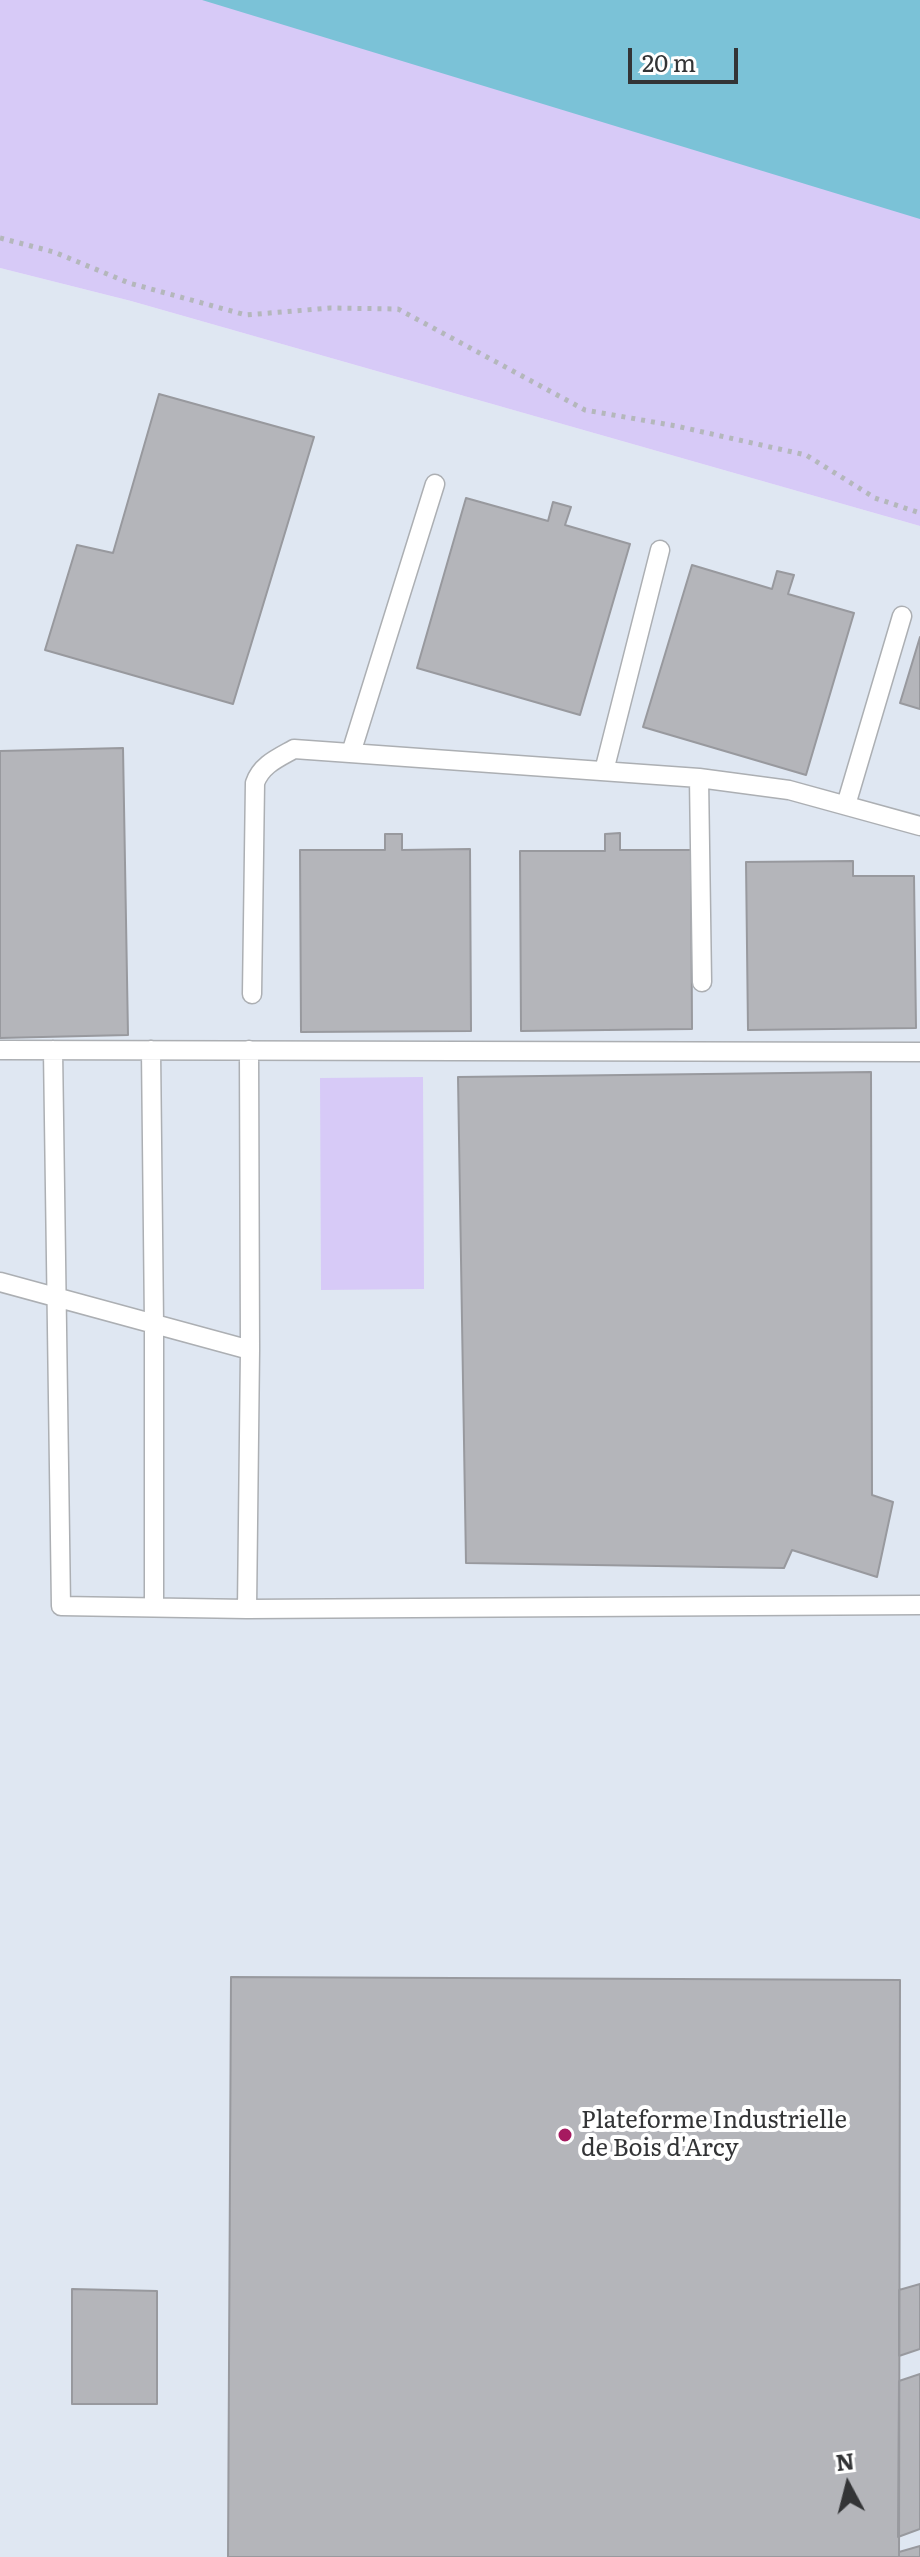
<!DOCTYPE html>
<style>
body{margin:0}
#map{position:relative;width:920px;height:2557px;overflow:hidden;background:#eef1f6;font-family:Literata,serif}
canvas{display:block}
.north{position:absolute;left:808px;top:2445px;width:80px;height:80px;-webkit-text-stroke:6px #fff;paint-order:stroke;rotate:353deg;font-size:22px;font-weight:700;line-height:32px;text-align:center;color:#333436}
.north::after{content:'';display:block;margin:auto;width:28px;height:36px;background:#333436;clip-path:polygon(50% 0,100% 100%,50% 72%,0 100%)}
.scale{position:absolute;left:628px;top:48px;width:110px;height:36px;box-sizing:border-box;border:4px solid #333436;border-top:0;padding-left:10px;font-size:24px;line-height:28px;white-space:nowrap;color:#333436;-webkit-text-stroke:6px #fff;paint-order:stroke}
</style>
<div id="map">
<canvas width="920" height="2557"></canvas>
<div class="north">N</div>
<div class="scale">20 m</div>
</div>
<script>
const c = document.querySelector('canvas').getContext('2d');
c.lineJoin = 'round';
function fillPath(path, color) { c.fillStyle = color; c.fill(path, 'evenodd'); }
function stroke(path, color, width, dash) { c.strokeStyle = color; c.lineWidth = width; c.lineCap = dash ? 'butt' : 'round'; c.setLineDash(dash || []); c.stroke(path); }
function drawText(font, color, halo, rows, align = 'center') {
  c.font = font + ' Literata,serif'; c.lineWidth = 8; c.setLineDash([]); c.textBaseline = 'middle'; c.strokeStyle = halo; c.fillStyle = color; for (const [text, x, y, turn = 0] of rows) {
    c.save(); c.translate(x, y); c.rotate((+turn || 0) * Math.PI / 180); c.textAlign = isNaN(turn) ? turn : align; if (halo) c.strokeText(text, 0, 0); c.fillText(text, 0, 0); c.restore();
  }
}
const built = new Path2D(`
 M0,268l131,33 789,225v2031h-920z`);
const green = new Path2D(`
 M0,0h920v526l-789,-225 -131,-33z
 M423,1077l1,212 -103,1 -1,-212z`);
const water = new Path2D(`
 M202,0h718v219z`);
const building = new Path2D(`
 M159,394l155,43 -81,267 -188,-54 32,-105 36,8z
 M466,498l82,23 5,-19 18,5 -6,18 65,19 -50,171 -163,-47z
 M692,565l80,24 5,-18 17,4 -6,19 66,19 -48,162 -163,-48z
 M920,637v72l-20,-6z
 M123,748l5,287 -128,3v-287z
 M620,833v17h71l1,179 -171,2 -1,-180h85v-17z
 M385,834h17v16l68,-1 1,182 -170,1 -1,-182h85z
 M853,861v15h61l2,152 -168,2 -2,-168z
 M871,1072l1,423 21,7 -16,75 -85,-27 -8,18 -318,-5 -8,-486z
 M231,1977l669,3 -1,577h-671z
 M920,2284v65l-21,7v-66z
 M72,2289l85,2v113h-85z
 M920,2374v155l-22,8 1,-156z
 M920,2546v11h-21v-5z`);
const path = new Path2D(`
 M0,238l54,14 75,31 117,32 84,-7 68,1 187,101 91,16 130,29 69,43 45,15`);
const service = new Path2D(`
 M351,753l84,-269
 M604,771l56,-221
 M699,778l3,204
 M846,805l56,-189
 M252,994l3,-211c6,-18 23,-25 39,-34l405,29 90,12 131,36
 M0,1050l920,2
 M53,1050l8,556 186,3 673,-4
 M151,1050l3,274v283
 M0,1282l250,68 -1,-300
 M247,1609l3,-259`);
const markers = [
 [565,2135,8,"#a61a60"]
];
const poiNames = [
 ["Plateforme Industrielle",581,2121],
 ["de Bois d'Arcy",581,2149]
];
fillPath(built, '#dfe7f2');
fillPath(green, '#d7caf7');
fillPath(water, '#7bc2d7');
fillPath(building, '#b4b5ba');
stroke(building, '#98999e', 2);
stroke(service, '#acafb3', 21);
stroke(path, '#b4b7bb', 5, [4, 6]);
stroke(service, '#fff', 18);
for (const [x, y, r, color] of markers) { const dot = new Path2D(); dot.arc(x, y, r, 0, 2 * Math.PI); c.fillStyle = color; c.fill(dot); stroke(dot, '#fff', 3); }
drawText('24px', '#333436', '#fff', poiNames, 'left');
</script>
